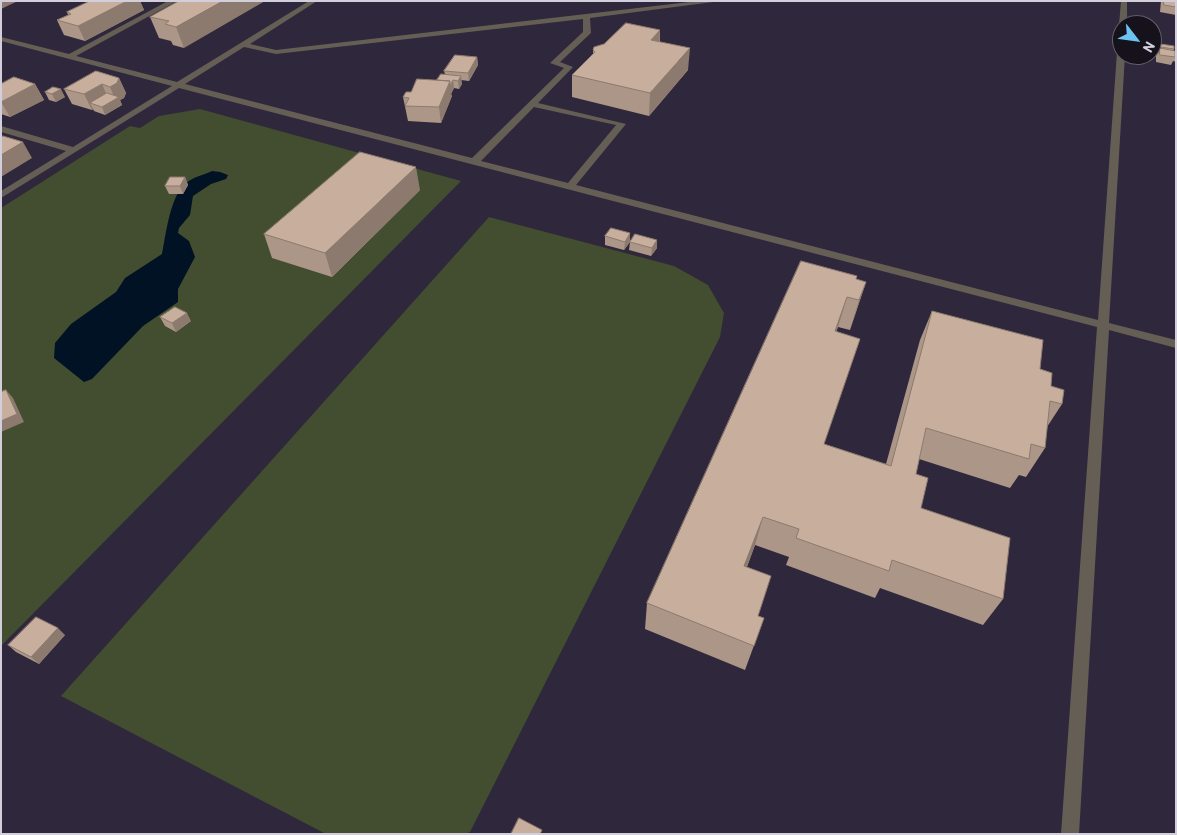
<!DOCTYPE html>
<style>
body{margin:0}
#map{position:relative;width:1177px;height:835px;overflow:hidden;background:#2f273c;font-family:Barlow,sans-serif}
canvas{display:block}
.frame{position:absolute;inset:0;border:2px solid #d3cedc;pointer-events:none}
.north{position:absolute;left:1112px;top:15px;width:50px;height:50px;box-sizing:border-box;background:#16121b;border:1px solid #625d68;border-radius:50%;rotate:120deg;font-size:14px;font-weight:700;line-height:20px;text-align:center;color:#d3cedc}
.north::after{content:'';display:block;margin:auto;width:18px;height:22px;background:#6cc3f2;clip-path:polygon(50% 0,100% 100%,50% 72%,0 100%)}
</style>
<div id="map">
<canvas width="1177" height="835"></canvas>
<div class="frame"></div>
<div class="north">N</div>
</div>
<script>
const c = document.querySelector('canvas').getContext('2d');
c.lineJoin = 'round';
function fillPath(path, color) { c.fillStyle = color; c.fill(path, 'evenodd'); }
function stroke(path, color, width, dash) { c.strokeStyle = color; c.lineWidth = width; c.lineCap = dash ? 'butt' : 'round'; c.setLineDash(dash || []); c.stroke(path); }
const green = new Path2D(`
 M200,109l261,72 -460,465v-438l129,-82 10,2 19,-12z
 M489,217l185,49 34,19 16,28 -4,24 -250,495 -5,2h-139l-265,-138z`);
const water = new Path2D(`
 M212,171l8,1 8,3 -2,4 -15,5 -18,12 -3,19 -11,13 -1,5 11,8 6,16 -17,32v13l-35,24 -51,53 -8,3 -30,-24 1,-15 16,-19 45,-32 9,-14 37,-24c4,-20 8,-58 24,-71 7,-6 18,-8 26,-12z`);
const minor = new Path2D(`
 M168,1h9l-101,55 101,26 132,-81h8l-67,43 26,6 422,-49h23l-131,17 1,15 -31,29 13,5 -35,36 88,21 -50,61 522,135 20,-282 4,-2v19h3l-16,268 67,17v8l-67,-18 -30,504h-18l36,-507 -918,-239 -178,110v-7l65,-40 -65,-19v-6l72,21 99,-61 -171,-45v-4l68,17zM583,19v13l-33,31 14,5 -92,90 -287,-74 59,-37 32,7zM534,107l82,18 -48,58 -87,-22z
 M1121,1h6v24h-5v2l-3,-2z`);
const wall = new Path2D(`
 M90,1h50l4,9 -59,31 -21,-6 -7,-15 11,-5 -1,-3z
 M179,1l5,47 -11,-3 -2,-4 -12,-3 -9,-21z
 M1161,1h15v14l-16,-3z
 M660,30v12l28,28 -39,46 -77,-19v-22l21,-20v-5z
 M1154,43l20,6 -1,2 2,2 1,-2v11l-3,-1 -2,4 -15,-3v-7l-4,-1v-7z
 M477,57l1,8 -9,16 -8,-1 1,4 -3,5 -5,-1 -3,6 1,2 -11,27 -33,-2 -5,-24 8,-5 26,-12 8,-6 -1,-3z
 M119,78l7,15 -2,5 -4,2 2,5 -17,10 -11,-4 -1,-2 -1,1 -20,-6 -8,-15z
 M1,84h34l9,16 -34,17 -9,-3z
 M45,92l20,5 -9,5 -7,-2z
 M185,177l3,8 -5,9h-14l-4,-8z
 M420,190l-88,87 -60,-19 -8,-24z
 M630,233v8l27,7 -6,8 -22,-6 1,-8 -6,8 -19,-5v-9z
 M856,279l10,3 -16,48 -12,-3 -2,5 -12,112 62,20 34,-124 12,-29 108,58 22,35 -15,23 -2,21 -19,29 -7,-2 -9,13 -91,-29 -3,15 5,34 82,91 -20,26 -103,-37 -5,10 -89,-33 3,-8 -34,-12 -8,22 11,49 6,2 -19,52 -100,-41 2,-26z
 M160,317l31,4 -15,11 -11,-6z
 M65,635l-26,29 -23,-12 -8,-7z`);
const shadedWall = new Path2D(`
 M1,1h17l-17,8z
 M127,1h13l4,9 -59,31 -7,-15z
 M223,1h42l-81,47 -8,-21z
 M660,30l-1,22 -8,-12z
 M690,48l-2,22 -39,46 1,-23z
 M477,57l1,8 -9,16 -1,-8z
 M461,76l1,8 -3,5 -1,-8z
 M119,78l7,15 -2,5 -4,2 2,5 -17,10 -3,-8 13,-8 -5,-12z
 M453,80l1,8 -3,6 1,2 -11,27 -2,-16 11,-26z
 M35,84l9,16 -34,17 -9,-15z
 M102,84l7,16 -19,3 3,6 -1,1 -8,-16z
 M61,89l4,8 -9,5 -4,-8z
 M23,142l9,16 -31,19v-22z
 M416,167l4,23 -88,87 -7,-24z
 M185,177l3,8 -5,9 -3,-8z
 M630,233v9l-6,8 1,-8z
 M657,240v8l-6,8 1,-8z
 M866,282l-16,48 9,-30z
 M847,297l-9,30 -13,34 10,-30z
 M187,313l4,8 -15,11 -4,-9z
 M6,390l7,8 11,24 -23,10v-11z
 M763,517l-8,28 -18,48 7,-27z
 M58,628l7,7 -26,29 -8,-7z`);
const building = new Path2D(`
 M90,1h37l-49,25 -21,-6 14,-6 -4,-2z
 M179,1h44l-47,26 -11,-3 4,-3 -19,-4z
 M1164,1h12v6l-12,-2z
 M626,23l34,7 -9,10 39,8 -40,45 -78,-18 23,-23 -2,-2 1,-3 10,-3z
 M1154,43l20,3v3l-20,-3z
 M1160,48l15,3v6l-15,-2z
 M455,55l22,2 -9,16 -24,-2z
 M96,71l23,7 -2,5 -7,4 -8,-3 -18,10 -20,-5z
 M441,74l20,2 -3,5 -5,-1 -3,6v-5l-13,-1z
 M14,77l21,7 -34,18v-18z
 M417,79l33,2 -11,26 -34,-1 4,-8 -6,-1 3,-5h5z
 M53,87l8,2 -9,5 -7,-2z
 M107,93l12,4 -17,10 -12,-4z
 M3,136l20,6 -22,13v-18z
 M360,152l56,15 -91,86 -61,-19z
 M170,177h15l-5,9h-15z
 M611,228l19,5 -5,9 -20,-6z
 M635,234l22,6 -5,8 -22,-6z
 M801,261l56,15 -1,3 10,3 -7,18 -12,-3 -12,34 25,8 -36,105 67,22 41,-155 111,29 -3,29 12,4 -1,13 13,4 -2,14 -12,-3 -5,47 -14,-4 -2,15 -103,-31 -10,46 12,4 -7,30 89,30 -7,61 -111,-39 -3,11 -93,-33 3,-9 -36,-12 -19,49 27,10 -13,40 6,2 -10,28 -107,-43z
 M175,307l12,6 -15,10 -12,-6z
 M6,390l11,24 -16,7v-29z
 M36,617l22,11 -27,29 -23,-12z
 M519,818l23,12 -2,4h-29z`);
fillPath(green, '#434d2f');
fillPath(water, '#001224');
fillPath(minor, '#655e55');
fillPath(wall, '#ac9687');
fillPath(shadedWall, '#8c7a6e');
fillPath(building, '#c8ae9d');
stroke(building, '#8c7a6e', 1);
</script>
